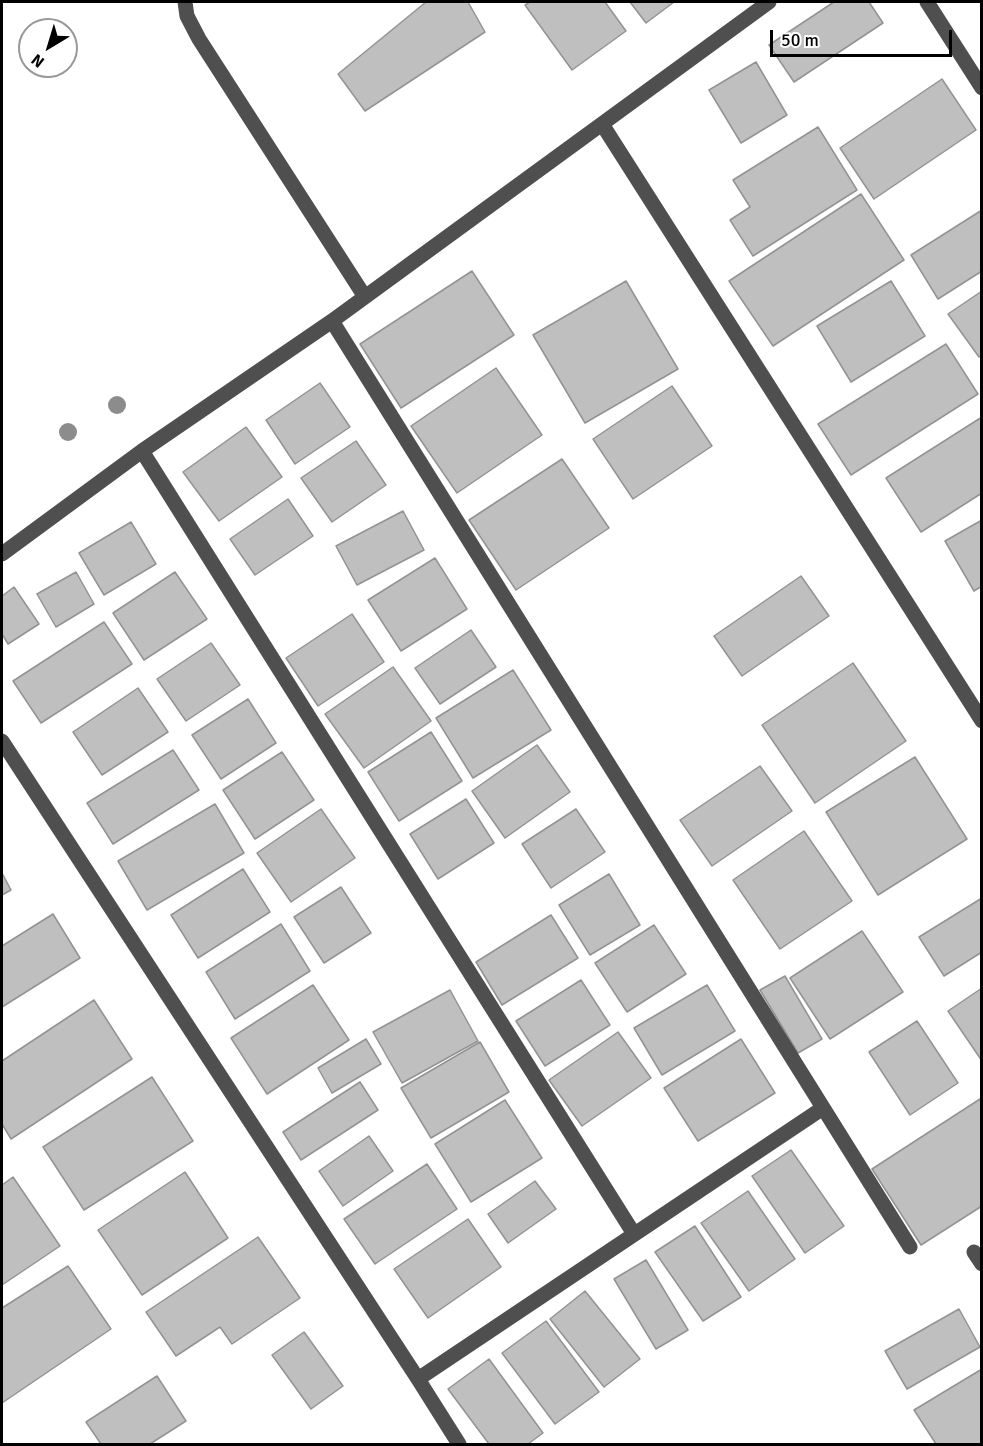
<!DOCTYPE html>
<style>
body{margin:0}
#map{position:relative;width:983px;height:1446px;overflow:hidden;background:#fff;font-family:Signika,sans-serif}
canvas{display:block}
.frame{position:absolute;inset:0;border:3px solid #000;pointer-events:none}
.north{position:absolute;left:18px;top:18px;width:60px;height:60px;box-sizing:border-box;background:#fff;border:2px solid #999;border-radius:50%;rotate:218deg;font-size:16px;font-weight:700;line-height:24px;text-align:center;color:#000}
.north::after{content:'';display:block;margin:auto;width:21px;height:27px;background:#000;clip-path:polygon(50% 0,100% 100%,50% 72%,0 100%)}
.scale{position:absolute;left:770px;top:30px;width:182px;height:27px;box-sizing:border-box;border:3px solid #000;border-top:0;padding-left:8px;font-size:18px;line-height:21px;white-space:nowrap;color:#000;-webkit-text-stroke:4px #fff;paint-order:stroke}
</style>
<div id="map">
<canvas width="983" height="1446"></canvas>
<div class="frame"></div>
<div class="north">N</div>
<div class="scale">50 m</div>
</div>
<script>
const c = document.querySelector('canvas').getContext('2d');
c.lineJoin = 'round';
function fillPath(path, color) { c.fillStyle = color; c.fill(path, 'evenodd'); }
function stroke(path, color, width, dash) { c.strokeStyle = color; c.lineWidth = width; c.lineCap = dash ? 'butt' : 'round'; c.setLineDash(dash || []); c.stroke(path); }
const building = new Path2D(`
 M426,2h42l17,30 -120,79 -27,-37z
 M530,2h75l21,29 -54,39 -47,-65z
 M630,2h44l-28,21z
 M834,2h35l14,21 -89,59 -25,-37z
 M756,62l31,53 -46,28 -32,-53z
 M942,79l34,51 -102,69 -34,-51z
 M818,127l39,63 -104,66 -23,-36 20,-13 -17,-27z
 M861,194l43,66 -131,86 -44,-65z
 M982,210v61l-44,28 -27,-44z
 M472,271l42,64 -113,73 -41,-64z
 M626,281l52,88 -93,54 -52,-88z
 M891,281l34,55 -74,46 -34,-56z
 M982,291v64l-3,2 -31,-43z
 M946,344l32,50 -127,81 -33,-51z
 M496,368l46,67 -85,58 -46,-67z
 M320,383l30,44 -55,37 -29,-44z
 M672,386l40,60 -79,53 -40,-60z
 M982,417v76l-61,39 -35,-54z
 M246,427l36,50 -63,44 -36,-49z
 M356,441l30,44 -54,37 -31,-44z
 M562,459l47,69 -93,62 -47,-70z
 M288,499l25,37 -58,39 -25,-36z
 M403,511l21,39 -67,35 -21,-39z
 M982,520v66l-8,5 -29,-50z
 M131,522l25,42 -52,31 -25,-42z
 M435,558l32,51 -66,42 -33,-51z
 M76,572l18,32 -38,23 -19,-33z
 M175,572l32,47 -63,41 -31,-47z
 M801,576l28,40 -87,60 -28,-40z
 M14,587l25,37 -31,20 -6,-10v-38z
 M352,614l32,48 -66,44 -32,-48z
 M104,622l28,42 -91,59 -28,-42z
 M471,630l25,37 -56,37 -25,-36z
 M211,643l29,42 -54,36 -29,-42z
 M853,663l53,78 -91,62 -53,-78z
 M393,667l38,54 -67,47 -39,-54z
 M513,670l38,60 -78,48 -37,-60z
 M138,688l30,44 -66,43 -29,-43z
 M248,699l28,44 -55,36 -29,-44z
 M431,732l31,49 -63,40 -31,-49z
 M537,745l33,47 -65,46 -33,-47z
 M173,750l26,40 -86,54 -26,-41z
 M282,752l32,48 -59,39 -32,-49z
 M915,757l52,82 -89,56 -52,-83z
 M760,766l32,45 -80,55 -32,-46z
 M466,799l28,44 -56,36 -28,-45z
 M215,804l29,49 -97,57 -29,-49z
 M321,809l34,49 -64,44 -34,-49z
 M576,809l29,43 -54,36 -29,-44z
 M804,831l48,70 -72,48 -47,-69z
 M243,869l27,43 -72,46 -27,-43z
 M2,873l9,17 -9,5z
 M609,874l31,51 -50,30 -31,-50z
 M341,887l30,46 -47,30 -30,-46z
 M982,898v54l-38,24 -25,-39z
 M53,914l27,44 -78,49v-61z
 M551,915l27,43 -76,47 -26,-43z
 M281,924l29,47 -75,48 -29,-47z
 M654,925l32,49 -59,38 -32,-49z
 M862,931l41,61 -73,47 -40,-61z
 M785,976l37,63 -24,14 -38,-63z
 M581,980l29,45 -65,41 -29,-45z
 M313,985l36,55 -82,54 -36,-56z
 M707,985l28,46 -73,44 -28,-47z
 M982,988v73l-34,-50z
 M450,990l28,51 -76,42 -29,-51z
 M94,1000l38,59 -121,80 -9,-15v-63z
 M917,1021l41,62 -48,32 -41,-63z
 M618,1032l33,46 -69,48 -33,-46z
 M366,1039l15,25 -49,29 -14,-25z
 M741,1039l34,54 -77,48 -34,-53z
 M480,1042l29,50 -78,46 -30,-50z
 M152,1077l41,64 -109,69 -41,-63z
 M360,1082l18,28 -77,50 -18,-28z
 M980,1099l2,2v105l-61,39 -49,-76z
 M505,1100l37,58 -71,44 -36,-58z
 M369,1136l24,35 -50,35 -24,-35z
 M791,1150l53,76 -39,27 -53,-77z
 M427,1164l30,45 -82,55 -31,-45z
 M185,1172l43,66 -86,57 -44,-65z
 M13,1177l47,69 -58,39v-100z
 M535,1181l21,28 -48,34 -20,-29z
 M748,1191l47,68 -46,32 -48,-68z
 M468,1219l33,48 -73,51 -34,-49z
 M695,1226l46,71 -38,24 -48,-69z
 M258,1237l42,61 -68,46 -12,-17 -44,29 -30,-44z
 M646,1260l42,70 -32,19 -42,-70z
 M68,1266l43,63 -109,74v-95z
 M585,1291l55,68 -36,28 -54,-68z
 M959,1309l21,38 -73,42 -22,-38z
 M546,1321l53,71 -44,32 -53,-71z
 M304,1332l39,54 -32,23 -39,-54z
 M489,1359l54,74 -15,11h-39l-41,-55z
 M982,1369v75h-46l-22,-34z
 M157,1376l29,45 -36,23h-49l-15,-22z`);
const minor = new Path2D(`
 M185,2l2,14 12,23 166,258
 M927,2l55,86
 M602,124l380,597
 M332,321l578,926
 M142,451l492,783
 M2,554l140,-103 190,-130 437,-319
 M2,741l416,638 41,65
 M974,1252l8,12
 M418,1379l405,-271`);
const trees = [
 [117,405],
 [68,432]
];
fillPath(building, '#bfbfbf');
stroke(building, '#939393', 1.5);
stroke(minor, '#4f4f4f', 15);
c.fillStyle = '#8c8c8c';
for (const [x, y] of trees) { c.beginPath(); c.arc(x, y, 9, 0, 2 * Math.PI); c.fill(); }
</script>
